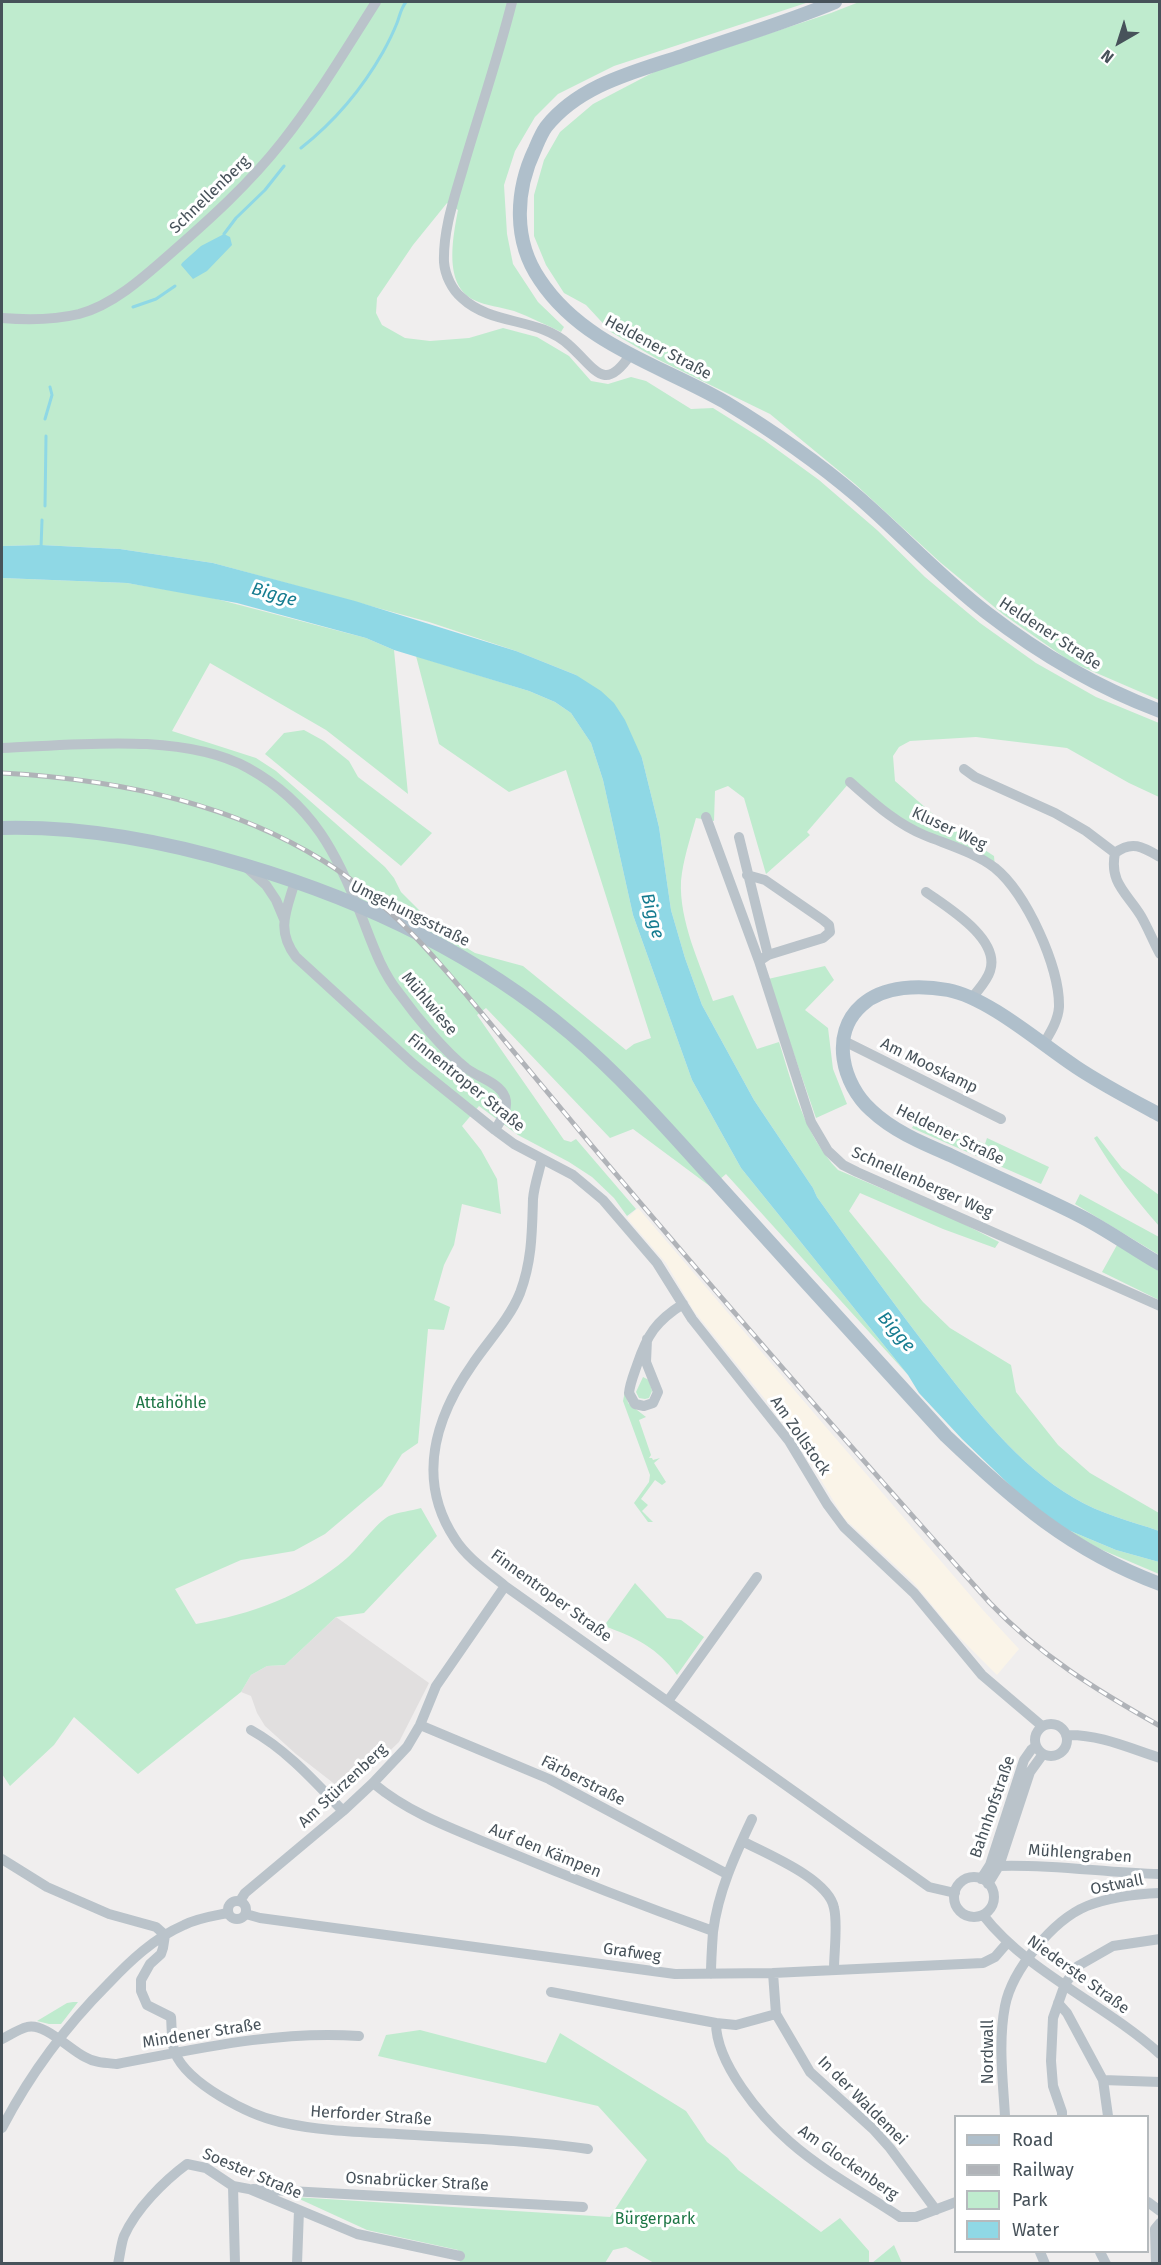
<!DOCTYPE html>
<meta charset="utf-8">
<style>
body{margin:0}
#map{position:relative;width:1161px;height:2265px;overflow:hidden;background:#f0eeee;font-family:"Fira Sans",sans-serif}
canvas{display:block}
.frame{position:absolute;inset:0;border:3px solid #47525a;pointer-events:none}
.legend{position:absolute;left:954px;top:2115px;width:195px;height:138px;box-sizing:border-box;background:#fff;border:2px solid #b5babd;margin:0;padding:8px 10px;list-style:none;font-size:18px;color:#47525a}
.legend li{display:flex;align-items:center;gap:12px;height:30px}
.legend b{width:30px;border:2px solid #b5babd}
.north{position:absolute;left:1089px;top:12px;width:60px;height:60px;-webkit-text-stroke:4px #fff;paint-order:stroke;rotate:219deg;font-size:16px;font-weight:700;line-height:24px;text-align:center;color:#47525a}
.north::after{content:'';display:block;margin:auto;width:21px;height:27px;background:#47525a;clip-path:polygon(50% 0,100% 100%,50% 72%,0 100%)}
</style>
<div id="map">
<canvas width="1161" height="2265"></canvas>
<div class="frame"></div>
<ul class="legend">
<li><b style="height:8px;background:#afbfcb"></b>Road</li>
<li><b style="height:8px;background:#b0b3b8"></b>Railway</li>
<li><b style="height:16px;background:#bfebce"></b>Park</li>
<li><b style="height:16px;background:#8fd8e5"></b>Water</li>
</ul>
<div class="north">N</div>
</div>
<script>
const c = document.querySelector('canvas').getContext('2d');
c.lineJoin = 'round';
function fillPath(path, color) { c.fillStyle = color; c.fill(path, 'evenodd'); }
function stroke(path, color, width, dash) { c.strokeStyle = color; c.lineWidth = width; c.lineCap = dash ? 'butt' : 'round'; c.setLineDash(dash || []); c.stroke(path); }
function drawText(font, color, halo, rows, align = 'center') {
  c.font = font + ' "Fira Sans",sans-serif'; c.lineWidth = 6; c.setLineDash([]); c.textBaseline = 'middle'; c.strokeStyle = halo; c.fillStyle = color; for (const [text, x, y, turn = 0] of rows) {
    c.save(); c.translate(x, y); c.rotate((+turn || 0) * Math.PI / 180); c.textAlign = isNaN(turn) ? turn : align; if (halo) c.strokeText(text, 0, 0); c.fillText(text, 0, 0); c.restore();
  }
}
const commercial = new Path2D(`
 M638,1208l344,401 37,40 -22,26 -41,-41 -43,-52 -69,-64 -51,-84 -78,-97 -21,-26 -28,-48 -39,-45z`);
const education = new Path2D(`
 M336,1617l93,66 -30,59 -51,49 -7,-2 -45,-35 -31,-28 -8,-13 -6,-17 -10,-4 10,-17 16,-9 18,-1z`);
const green = new Path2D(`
 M2,2h807l-195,64 -56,28 -23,23 -20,34 -11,34 3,49 6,30 25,38 26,25 -3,5c-15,-7 -31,-15 -47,-21 -13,-4 -28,-5 -40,-11 -31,-15 -21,-63 -16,-90l-11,-7 -34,42 -36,53 -1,15 6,12 23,13 25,3 39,-3 34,-10 34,9 32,19 22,25 17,3 23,-7 15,4 45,28 22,-1 51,32 55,40 58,50 48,47 55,46 56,40 60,34 63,26v74l-30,-14 -62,-35 -91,-11 -66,4 -11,6 -6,9 2,25 47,41 52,34 1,12 -70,-32 -75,-54 -43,50 3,3 -44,39 -22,-76 -16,-12 -13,5 -1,30 -18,-3c-6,21 -13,42 -15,63 -2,40 19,83 32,120l20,-6 24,54 22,-7c15,47 25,92 59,128l116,49 45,23 -4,6 -52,-19 -83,-36 -11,18 74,91 27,26 61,37 5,27 42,53 32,28 69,40v18c-28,-10 -59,-17 -85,-33 -56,-33 -98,-88 -138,-139 -41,-53 -80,-107 -119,-162l-4,-9 -59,-88 -52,-95 -17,-47 -14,-48 -12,-83 -17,-69 -66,-83 -60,-24 -87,-29 -216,-59 -93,-14 -79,-4 -39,1z
 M859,2h300v698l-88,-38 -67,-47 -63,-52 -86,-79 -85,-70 -111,-54 -48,-28 -25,-27 -22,-12 -18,-28 -12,-29v-41l10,-35 16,-28 33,-28 63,-33 175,-58z
 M2,578l125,5 78,13 161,42 28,12 14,144 -82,-64 -116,-67 -38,68 84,27 20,13 109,96 9,11 7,14 41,41 33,20 48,13 103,84 8,-6 17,-6 -85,-268 -57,22 -70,-48 -23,-88 113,35 26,11 16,11 20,30 12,37 30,135 59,165 49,88 167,207 -182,-201 -15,13 -78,-58 -23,9 -124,-130 -9,7 87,125 7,2 5,-3 60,70 -9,7 -13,-18 -22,-21 -23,-15 -51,-27 -39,-29 -17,20 19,24 16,29 4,35 -39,-10 -8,41 -10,20 -10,35 16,7 -6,23 -16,-1 -10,114 -16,11 -20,32 -57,48 -31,17 -53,9 -66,29 21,35c56,-10 107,-28 151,-66 12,-10 29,-35 42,-42 9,-4 22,-5 32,-8l16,28 -73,77 -28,4 -51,48 -18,1 -16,9 -10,17 -103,82 -64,-57 -20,28 -44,41 -8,-12z
 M304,730l20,11 25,20 9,16 74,56 -31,33 -136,-112 19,-21z
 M825,966l9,14 -29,30 23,18 5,41 14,35 -31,14 -48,-139z
 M919,1114l66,30 2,-6 62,29 -8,17 -129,-56z
 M1097,1136l25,32 37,27v31c-24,-27 -46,-56 -65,-88z
 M1080,1194l79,43v18l-84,-51z
 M1117,1245l42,26v29l-57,-28z
 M643,1377l6,3 3,11 -3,7 -4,1 -6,-1 -3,-6z
 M626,1386l2,17 18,14 -7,3 12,35 -2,3h3l1,2 7,-2 -6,5 12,19 -4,3 -7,-5 -14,19 7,6 -6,6 11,11h-5l-14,-19 15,-21 1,-7 -27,-74z
 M1061,1527l55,23 43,12v12l-59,-25z
 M635,1583l32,35 14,2 23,17 -27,38c-19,-27 -42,-38 -73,-49z
 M73,2002h5l-17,22h-12l-12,-3 30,-18z
 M420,2030l126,33 14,-30 126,78 21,31 21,16 10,12 83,62 19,-14 29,33v12h-215l-28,-16 -13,3 -8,13h-145l-2,-13 -91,-20 -72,-33 315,20 37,-57 -49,-54 -220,-50 8,-21z
 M894,2245l8,18h-30z`);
const water = new Path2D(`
 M224,234l6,3 2,8 -25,26 -14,8 -12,-14 1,-2 19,-17z
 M41,545l79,4 93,14 142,38 161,50 60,24 25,16 13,12 11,17 17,38 17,69 12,83 14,48 17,47 52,95 59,88 4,9c39,55 78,109 119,162 40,51 82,106 138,139 26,16 57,23 85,33v31l-43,-12 -55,-23 -40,-31 -59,-57 -43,-46 -11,-18 -167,-207 -49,-88 -59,-165 -30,-135 -12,-37 -20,-30 -16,-11 -26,-11 -135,-41 -28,-12 -129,-35 -110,-20 -125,-5v-32z`);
const stream = new Path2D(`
 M301,148c33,-26 61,-59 82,-96 5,-9 10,-19 14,-29 3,-8 4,-15 9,-21
 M224,234l12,-16 29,-28 19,-24
 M133,307l23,-8 19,-13
 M45,419l7,-24 -2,-8
 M45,506l1,-70
 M41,548l1,-28`);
const minor = new Path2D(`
 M512,2c-14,56 -33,111 -49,166 -9,31 -20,62 -19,94 1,13 8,28 18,36 30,28 77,19 107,47 26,23 35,49 61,10
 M2,318c25,2 52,2 77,-4 34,-9 65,-37 91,-60 40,-35 79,-70 112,-112 35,-44 64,-93 94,-140
 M2,748c73,-3 180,-16 246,20 65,36 90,87 115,152 10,26 19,52 36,73 16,22 45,58 67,75 11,9 33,14 39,29 4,12 -4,23 -10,33
 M964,769l11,8 80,36 31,18 29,22
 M850,782c23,20 45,41 74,53 24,10 50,17 71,33 31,25 65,99 64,139 -1,14 -9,26 -16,38
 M706,817l53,144 52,161 17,29 15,14 14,7 303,134
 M739,837l29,118
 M1160,857c-17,-10 -28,-17 -45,-4 -6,30 12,40 26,63 7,12 12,25 19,38
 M244,865l22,20 10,15 8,19
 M747,875l18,5 58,40 6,5 1,7 -7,6 -55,17 -9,6
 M295,881c-8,29 -20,48 1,76l117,107 82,66 19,14 59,31 30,25 54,63 35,56 97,122 38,63 17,23 70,66 68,82 60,51
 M926,892c21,15 75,47 64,79 -3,10 -12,19 -18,27
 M844,1041l157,78
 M542,1159c-3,13 -8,27 -9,40 -1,33 -1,62 -13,94 -11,27 -32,48 -48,72 -37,53 -56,115 -17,174 12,19 33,33 50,47l424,301 26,6
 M647,1339l-1,23 12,30 -5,11 -9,3 -9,-2 -6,-11c1,-10 5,-19 8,-28 10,-30 19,-44 46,-61
 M668,1701l89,-124
 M1035 1740a16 16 0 1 1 32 0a16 16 0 1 1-32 0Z
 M420,1725l129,54 178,95
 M251,1730c36,20 64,52 92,81
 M1066,1735c33,-1 63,13 94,23
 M373,1783c38,32 86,48 131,67 69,29 139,56 209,81
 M742,1841c25,13 87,38 92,67 4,16 0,44 0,61
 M2,1859l45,28 62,27 47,13 9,8 -2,13 -2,6 -11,10 -9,16v11l6,14 24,12c1,11 0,26 4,36 13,31 74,62 105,69 39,9 78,10 117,12 64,4 128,6 191,15
 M999,1866c54,-2 107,7 161,8
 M954 1897a20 20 0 1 1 40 0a20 20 0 1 1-40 0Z
 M981,1879l9,-14 34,-105 7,-10 5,-4
 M988,1884l11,-18 31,-94 13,-18
 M228 1910a9 9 0 1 1 18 0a9 9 0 1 1-18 0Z
 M240,1901l5,-8 98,-82 30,-28 34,-36 13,-22 16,-39 69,-100
 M246,1914l14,4 415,56 98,-1 210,-10 12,-6 13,-15
 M983,1915c45,58 122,89 177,139
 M773,1973l3,41 34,58 63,57 17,19 46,62
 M711,1974c0,-14 1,-28 2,-42 5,-40 22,-77 39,-113
 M551,1992l165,31
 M1058,2003l9,10 36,67 5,36
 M776,2014l-40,11 -20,-2c0,40 44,93 74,119 33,29 74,51 110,75h16l40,-15
 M2,2039c8,-4 17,-10 25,-12 17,-5 43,23 58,30 10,6 21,6 32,7 79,-15 161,-34 242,-28
 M1103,2080l57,2
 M1005,2116c-2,-35 -7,-74 0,-110 7,-36 48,-86 82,-100 23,-9 48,-12 73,-13
 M1062,2116v-4l-9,-26 -2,-25 2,-43 12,-34 13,-18 35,-20 47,-7
 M2,2128c28,-54 63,-101 106,-144 22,-23 46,-46 76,-59 14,-7 29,-9 44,-12
 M233,2186l2,78
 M253,2189l330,18
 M1148,2202l12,9
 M1040,2252l5,12
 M1100,2252l6,12
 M118,2264c2,-9 3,-20 6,-28 12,-27 40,-55 63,-72l19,4 27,18 16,3 108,45 103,22
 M297,2264l2,-54
 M1156,2264l-1,-35 5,-6`);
const major = new Path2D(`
 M835,2c-50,21 -102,36 -153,54 -48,16 -103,29 -136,71 -5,7 -8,15 -11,22 -20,42 -22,92 5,131 43,65 121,85 185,122 46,28 91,59 132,94 44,38 83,81 130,117 53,41 109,74 173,98
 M2,828c83,-2 162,13 242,37 118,35 231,88 326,168 58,49 108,108 159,164 72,80 144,159 217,239 67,64 125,115 214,148
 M1160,1115c-28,-15 -57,-30 -84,-48 -35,-23 -87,-69 -128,-77 -27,-5 -64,-5 -86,15 -33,29 -19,80 9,105 22,21 51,33 79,45 42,20 86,39 128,60 28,14 54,33 82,49`);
const rail = new Path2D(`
 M2,773c111,6 224,28 320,87 70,43 121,106 172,168 33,40 66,79 99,119 130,154 263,306 397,456 49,52 108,88 170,123`);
const streetNames = [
 ["Schnellenberg",210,195,-44],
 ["Heldener Straße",658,348,28],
 ["Heldener Straße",1050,634,33],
 ["Kluser Weg",949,829,25],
 ["Umgehungsstraße",410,914,26],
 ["Mühlwiese",429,1004,50],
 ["Am Mooskamp",929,1066,26],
 ["Finnentroper Straße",466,1083,39],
 ["Heldener Straße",950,1135,26],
 ["Schnellenberger Weg",922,1183,24],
 ["Am Zollstock",800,1436,55],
 ["Finnentroper Straße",551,1596,36],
 ["Färberstraße",583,1781,27],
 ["Am Stürzenberg",343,1786,-43],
 ["Bahnhofstraße",993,1807,-71],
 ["Auf den Kämpen",545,1851,22],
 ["Mühlengraben",1080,1854,4],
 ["Ostwall",1117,1885,-11],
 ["Grafweg",632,1953,8],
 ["Niederste Straße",1078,1975,36],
 ["Mindener Straße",202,2034,-9],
 ["Nordwall",989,2052,-90],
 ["In der Waldemei",862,2101,45],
 ["Herforder Straße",371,2116,4],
 ["Am Glockenberg",848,2163,35],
 ["Soester Straße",252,2174,23],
 ["Osnabrücker Straße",417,2182,3]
];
const parkNames = [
 ["Attahöhle",171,1404],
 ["Bürgerpark",655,2220]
];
const waterNames = [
 ["Bigge",274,595,16],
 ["Bigge",652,916,75],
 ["Bigge",896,1332,49]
];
fillPath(commercial, '#faf4e8');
fillPath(education, '#e1dfdf');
fillPath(green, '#bfebce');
fillPath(water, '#8fd8e5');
stroke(stream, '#8fd8e5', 3);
stroke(minor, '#bac3ca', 10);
stroke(major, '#afbfcb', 14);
stroke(rail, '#b0b3b8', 5);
stroke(rail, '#fff', 3, [9]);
drawText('16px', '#47525a', '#fff', streetNames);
drawText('16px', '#1d7645', '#fff', parkNames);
drawText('italic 18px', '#167c90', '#fff', waterNames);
</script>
